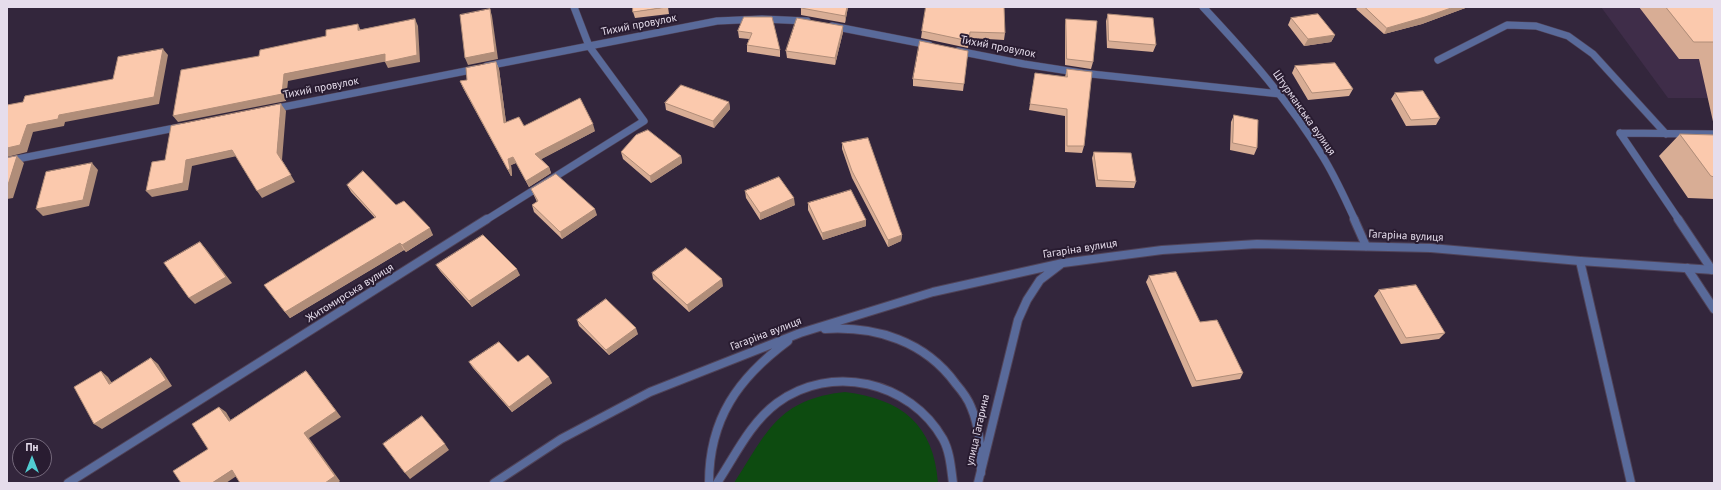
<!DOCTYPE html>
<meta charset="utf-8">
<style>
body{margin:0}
#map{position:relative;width:1721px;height:490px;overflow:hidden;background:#33263c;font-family:"PT Sans",sans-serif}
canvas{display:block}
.frame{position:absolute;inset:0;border:8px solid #e6ddec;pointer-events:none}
.north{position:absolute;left:12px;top:438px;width:40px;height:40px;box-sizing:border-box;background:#291c31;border:1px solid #75697c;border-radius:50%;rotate:0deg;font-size:11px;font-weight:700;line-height:16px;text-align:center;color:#e6ddec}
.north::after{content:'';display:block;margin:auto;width:14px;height:18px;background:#51ccd1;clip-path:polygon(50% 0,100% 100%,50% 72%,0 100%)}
</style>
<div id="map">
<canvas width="1721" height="490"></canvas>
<div class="frame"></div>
<div class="north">Пн</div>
</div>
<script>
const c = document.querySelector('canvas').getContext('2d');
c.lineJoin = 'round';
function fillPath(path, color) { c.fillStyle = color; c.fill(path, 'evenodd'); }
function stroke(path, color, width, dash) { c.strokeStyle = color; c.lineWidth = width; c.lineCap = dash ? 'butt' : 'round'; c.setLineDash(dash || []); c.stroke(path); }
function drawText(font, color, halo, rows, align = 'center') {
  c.font = font + ' "PT Sans",sans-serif'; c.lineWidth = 4; c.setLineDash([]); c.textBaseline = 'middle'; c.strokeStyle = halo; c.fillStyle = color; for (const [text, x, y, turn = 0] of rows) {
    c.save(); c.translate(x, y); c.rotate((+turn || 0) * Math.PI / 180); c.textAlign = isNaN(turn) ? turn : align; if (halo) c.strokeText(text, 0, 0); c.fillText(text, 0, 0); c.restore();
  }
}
const built = new Path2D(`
 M1601,7h113v91h-46z`);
const green = new Path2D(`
 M845,392c56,7 89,32 93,91h-204c33,-51 44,-84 111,-91z`);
const serviceFar1 = new Path2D(`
 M1438,60l69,-35 29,1 32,10 25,18 73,80
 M1620,133l59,87
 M1620,133l94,1`);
const service = new Path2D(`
 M1678,219l34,51
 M1580,261l51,222
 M1687,268l27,41`);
const minorFar1 = new Path2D(`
 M1203,7c44,47 87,95 120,150 13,21 22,42 32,63
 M832,26l97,19
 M958,51l66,13 58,9 198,21
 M487,66l230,-45 45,-2 45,2
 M273,109l203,-40
 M7,161l173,-34
 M486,220l158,-99 -55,-75 -15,-39`);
const minor = new Path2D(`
 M1354,219l12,27
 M68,483l419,-264
 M717,483c18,-27 33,-60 60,-80 54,-40 133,-22 166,36 7,13 8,29 10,44`);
const tertiary = new Path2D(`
 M825,329c51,-3 100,12 131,55 6,7 12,15 15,23 9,21 10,44 10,66
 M494,483l67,-44 89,-47 150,-59 133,-41 130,-29 99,-13 95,-6 174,4 149,13 134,9
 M709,483c0,-64 29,-105 79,-142
 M978,483l40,-163 9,-20 13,-20 21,-16`);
const wall = new Path2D(`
 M668,7l1,7 -34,4 -2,-6z
 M848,7l-3,16 -44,-8v-7z
 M926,7l79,26 -1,7 -34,-2 -2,10 -47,-10 1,-7z
 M1358,7h110l-46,17 -38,10 -28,-25z
 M1639,7h75v119l-15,-67h-20z
 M1108,14l48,31 -3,7 -46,-4 -1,-27z
 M744,17l36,33v7l-33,-5v-7l2,-6 -10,-1 -1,-7z
 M1291,18l44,17 -4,7 -27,4 -16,-21z
 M1066,19l27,43 -2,7 -26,-4v-40z
 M843,26v6l-8,33 -48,-7 -1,-7z
 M968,51l-5,40 -50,-5v-7z
 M496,62l3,7 7,53 18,4 71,5 -54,28 8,8 2,6 -22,14 -13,-24 -5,2 1,11h-1l-48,-88 -3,-7 7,-1z
 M1295,66l58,23 -4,7 -41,4 -16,-27z
 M1067,69l17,77 -2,7 -17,-1v-36l-36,-6 6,-37 30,4z
 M1395,93l45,25 -4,7 -30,1 -15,-27z
 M729,102l1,7 -16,19 -48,-18 -1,-7z
 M1234,115l23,33 -3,7 -24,-5 1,-28z
 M1680,134l34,1v64l-26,-1 -29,-42z
 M842,143l60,92 -1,6 -13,6 -36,-69 -10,-29z
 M621,152l60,4 1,7 -31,20 -28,-24z
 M1094,152l42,30 -2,6 -38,-1 -4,-29z
 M347,185l49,20 37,30 -27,17 -2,-2 -114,68 -5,-6 90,-94 -24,-26z
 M531,189l66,26 -35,24 -28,-27 -2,-7 5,-3z
 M745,191l50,14 -35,15 -14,-22z
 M808,203l58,17v6l-43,14 -15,-30z
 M436,265l84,10 -48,32 -32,-36z
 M652,273l71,13 -34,26 -36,-33z
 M1149,276l51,46 43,51 -3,6 -48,8 -46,-105z
 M1379,290l66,43 -6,6 -38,5 -27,-48z
 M577,320l61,14 -29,21 -30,-29z
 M469,362h49l34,21 -40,29 -39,-44z`);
const shadedWall = new Path2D(`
 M847,7h1l-3,16v-7z
 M1454,7h14l-46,17 -38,10 3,-6z
 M490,9l2,7 6,43 -30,6 -3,-7z
 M415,19l3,7 2,36 -32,6 -3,-6z
 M358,24l3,7 -3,-1z
 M843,26v6l-8,33v-7z
 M1335,35l-4,7 -27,4 4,-7z
 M163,49l5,6 -9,49 -94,18 -1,4 -31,6 -6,20 -20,5v-9l20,-23 32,-10z
 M385,54l3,7 -100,20 -2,20 -108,21 -5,-6 111,-42z
 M496,62l3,7 8,61 -3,-7z
 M729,102l1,7 -16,19 -1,-7z
 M281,104l5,7 -4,49 13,22 -33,16 -5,-7 20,-38z
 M593,124l2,7 -57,30 -3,-7z
 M232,150l5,6 -45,10 -4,24 -36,7 -6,-6 40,-31z
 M17,156l7,7 -11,35 -6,1v-11z
 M681,156l1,7 -31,20 -1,-7z
 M513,157l3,6 -5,2 1,11h-1l-3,-6v-11z
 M92,163l6,7 -9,36 -46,10 -7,-7z
 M549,167l2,6 -22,14 -3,-6z
 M794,198l1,7 -35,15v-7z
 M595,209l2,6 -35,24 -2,-7z
 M866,220v6l-43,14 -1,-7z
 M430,228l3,7 -27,17 -4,-7z
 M902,235l-1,6 -13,6v-7z
 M200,242l6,7 26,34 -37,21 -6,-6z
 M400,243l4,7 -114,68 -5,-6z
 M517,269l3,6 -48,32 -3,-6z
 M722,279l1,7 -34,26 -2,-7z
 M636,328l2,6 -29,21 -3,-5z
 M151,358l7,6 14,22 -70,43 -8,-5z
 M101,371l7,6 8,12 -7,-5z
 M306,371l5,6 30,40 -32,21 31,43 -2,2h-13l-21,-50z
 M549,377l3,6 -40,29 -3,-5z
 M219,407l7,5 9,15 -6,-6z
 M445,444l4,6 -39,29 -5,-6z
 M232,470l6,5 -12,8h-14z`);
const building = new Path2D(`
 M633,7h34l-34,5z
 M801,7h46l-2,9 -44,-8z
 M926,7h78l1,26 -35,-1 -1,9 -47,-10z
 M1365,7h89l-29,10 -38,11z
 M1666,7h48v35h-20z
 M490,9l5,43 -30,6 -5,-43z
 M1108,14l45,4 3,27 -47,-4z
 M1318,14l17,21 -27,4 -17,-21z
 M744,17h28l8,33 -33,-5 5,-12 -14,-2z
 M797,18l46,8 -8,32 -49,-7z
 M415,19l2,36 -32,7v-8l-101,20 -2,20 -109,22 8,-46 78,-14 1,-6 66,-14v-6l32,-6v6z
 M1066,19l31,2 -4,41 -26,-3z
 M920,41l48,10 -4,33 -51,-5z
 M163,49l-9,48 -95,18 -1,4 -31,6 -7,20 -13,3v-43l16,-3 2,-6 88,-17 5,-22z
 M496,62l8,61 15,-6 5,9 56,-28 13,26 -58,30 14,13 -23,14 -13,-24 -5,2 2,10 -2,1 -48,-89 7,-1 -1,-12z
 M1335,63l18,26 -41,4 -17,-27z
 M1067,69l25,3 -8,74h-17v-37l-37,-5 5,-31 32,4z
 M681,85l48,17 -16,19 -48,-18z
 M1423,91l17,27 -29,2 -16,-27z
 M281,104l-4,49 14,22 -34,16 -25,-41 -46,10 -3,23 -37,8 6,-29 13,-2 6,-34z
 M1234,115l24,5 -1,28 -24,-5z
 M648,130l33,26 -31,20 -29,-24 15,-17z
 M1680,134l34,1v42l-3,-1z
 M868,138l34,97 -14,5 -36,-69 -10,-28z
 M1094,152l37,1 5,29 -38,-2z
 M17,156l-10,32v-30z
 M92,163l-9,37 -47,9 10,-37z
 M363,171l33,34 8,-4 26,27 -28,17 -2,-2 -115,69 -21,-27 112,-68 -29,-32z
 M556,174l39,35 -35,23 -28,-27 6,-4 -7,-12z
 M779,177l15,21 -34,15 -15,-22z
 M851,190l15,30 -44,13 -14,-30z
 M483,235l34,34 -48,32 -33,-36z
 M200,242l26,35 -37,21 -25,-35z
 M686,248l36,31 -35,26 -35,-32z
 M1176,272l24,50 17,-2 26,53 -47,8 -47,-105z
 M1416,285l29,48 -39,5 -27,-48z
 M606,299l30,29 -30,22 -29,-30z
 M499,342l19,20 10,-7 21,22 -40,30 -40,-45z
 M151,358l15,22 -72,44 -20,-37 27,-16 8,13z
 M306,371l30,40 -32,22 31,43 -10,7h-85l-8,-13 -20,13h-31l-8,-12 35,-22 -16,-25 27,-17 10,14z
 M422,416l23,28 -40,29 -22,-29z`);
const streetNames = [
 ["Тихий провулок",639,25,-11],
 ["Тихий провулок",998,47,11],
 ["Тихий провулок",321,88,-11],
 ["Штурманська вулиця",1304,113,55],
 ["Гагаріна вулиця",1406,236,3],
 ["Гагаріна вулиця",1080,249,-9],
 ["Житомирська вулиця",350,293,-32],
 ["Гагаріна вулиця",766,334,-21],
 ["улица Гагарина",978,430,-77]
];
fillPath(built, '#3f2d49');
fillPath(green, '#0d4b10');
stroke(serviceFar1, '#504358', 8);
stroke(service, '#504358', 10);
stroke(minorFar1, '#504358', 8);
stroke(minor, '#504358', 10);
stroke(tertiary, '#504358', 10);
stroke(serviceFar1, '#596a9a', 7);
stroke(service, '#596a9a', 8);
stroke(minorFar1, '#596a9a', 7);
stroke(minor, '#596a9a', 8);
stroke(tertiary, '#596a9a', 8);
fillPath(wall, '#d8ad95');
fillPath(shadedWall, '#b08d79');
fillPath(building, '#fbc9ad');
stroke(building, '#b08d79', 1);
drawText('11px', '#e6ddec', '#291c31', streetNames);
</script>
